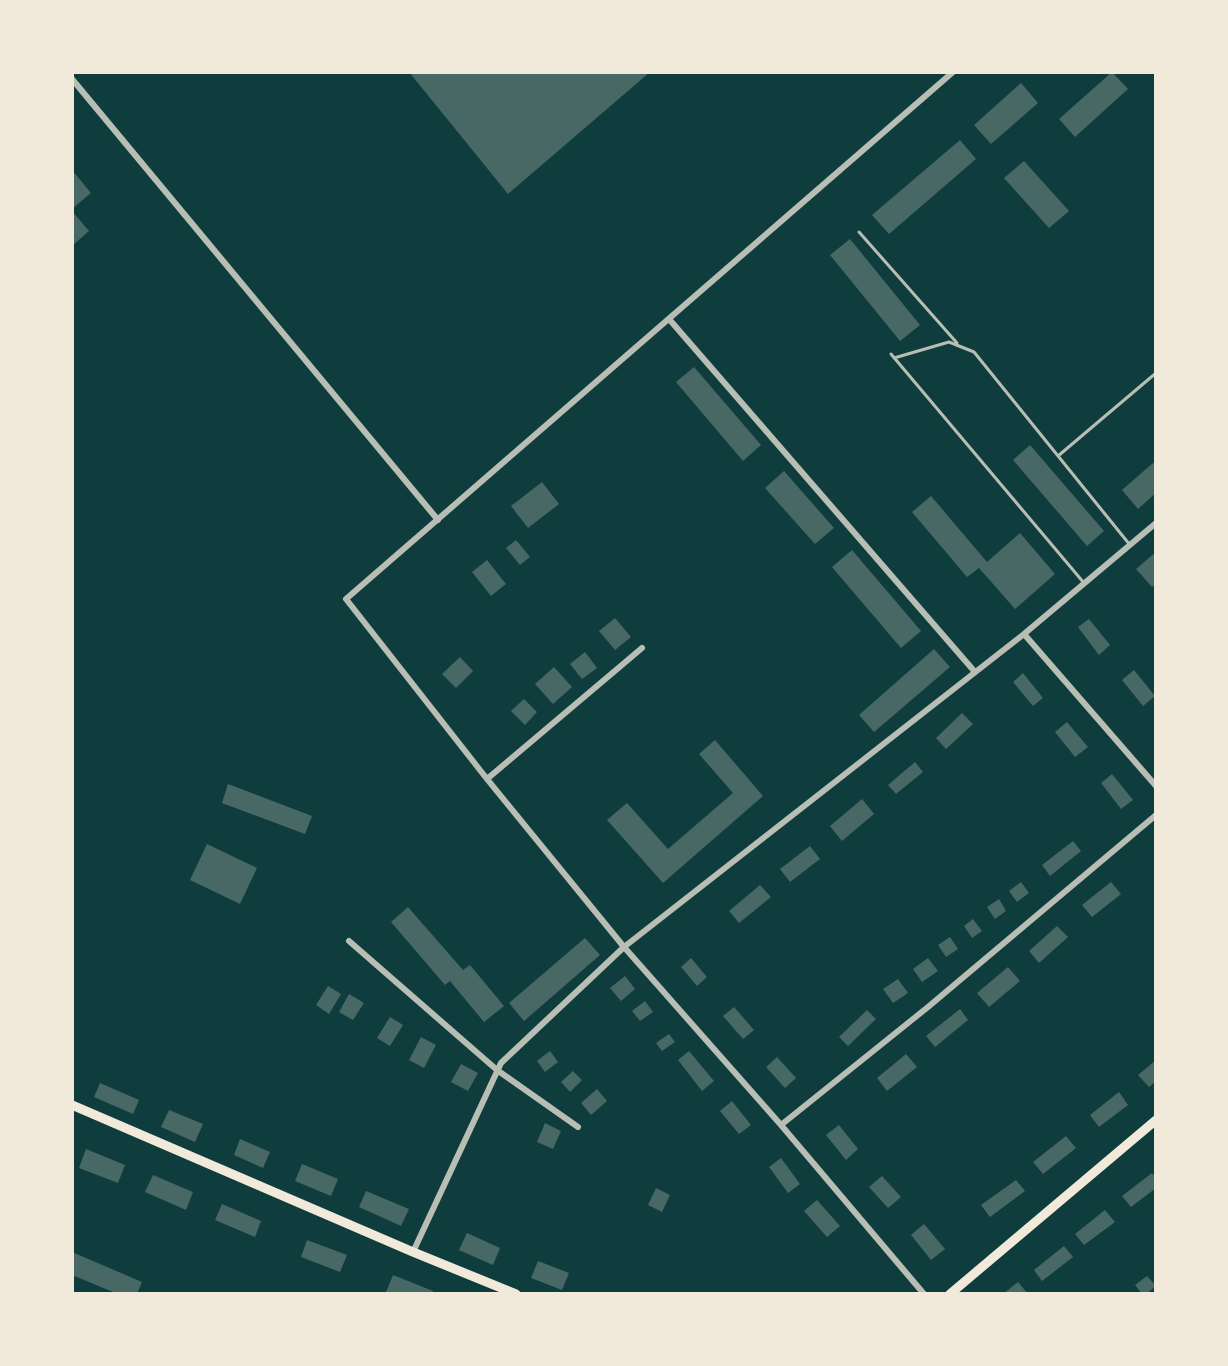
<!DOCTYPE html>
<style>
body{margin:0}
#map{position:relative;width:1228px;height:1366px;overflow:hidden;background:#0f3d3e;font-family:Ubuntu,sans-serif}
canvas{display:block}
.frame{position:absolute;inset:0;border:74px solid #f1e9da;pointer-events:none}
</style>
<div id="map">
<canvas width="1228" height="1366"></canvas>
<div class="frame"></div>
</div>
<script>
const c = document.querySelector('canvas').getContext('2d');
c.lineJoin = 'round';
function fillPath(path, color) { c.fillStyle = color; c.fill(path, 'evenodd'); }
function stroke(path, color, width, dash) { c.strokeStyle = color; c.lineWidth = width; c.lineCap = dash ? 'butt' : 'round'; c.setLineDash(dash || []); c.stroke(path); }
const building = new Path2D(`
 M409,72h241l-142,122z
 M1112,72l16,17 -53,48 -16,-18z
 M1021,83l17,20 -47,41 -17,-19z
 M960,140l16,19 -87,75 -17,-19z
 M1024,161l45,50 -20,17 -45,-50z
 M72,170l19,23 -19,16z
 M72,211l17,20 -17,15z
 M850,239l70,86 -20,16 -70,-86z
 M694,367l67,78 -18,16 -67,-79z
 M1030,445l74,86 -17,15 -74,-86z
 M1153,463l3,3v27l-18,16 -16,-19z
 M784,471l50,57 -19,16 -50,-56z
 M542,482l17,22 -31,24 -17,-22z
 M931,496l56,66 33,-29 35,41 -40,35 -36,-41 -12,9 -55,-65z
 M516,540l14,17 -10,8 -14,-17z
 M852,550l69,81 -20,17 -69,-81z
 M1156,552v32l-4,3 -16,-18z
 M487,560l19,24 -15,12 -19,-24z
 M615,618l16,19 -16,13 -16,-19z
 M1089,619l21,26 -11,10 -21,-28z
 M934,649l16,18 -76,65 -15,-17z
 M585,652l12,16 -15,11 -12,-15z
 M460,657l13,14 -17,17 -14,-14z
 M554,667l18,20 -19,17 -18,-20z
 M1134,670l21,26 -12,10 -21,-26z
 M1023,673l20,25 -10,8 -20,-24z
 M524,699l13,13 -12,13 -14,-14z
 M962,713l11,11 -27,25 -10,-11z
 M1067,722l21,25 -13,10 -20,-25z
 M715,740l48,56 -100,87 -56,-63 20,-17 41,46 65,-56 -34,-39z
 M915,762l8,10 -27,22 -8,-9z
 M1112,774l21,26 -12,9 -20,-26z
 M228,784l84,32 -7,18 -83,-31z
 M862,799l12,15 -32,27 -12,-15z
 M1073,841l8,10 -31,25 -8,-11z
 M207,844l50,24 -17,36 -50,-24z
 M810,846l10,13 -30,23 -10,-13z
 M1021,882l8,11 -12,9 -8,-11z
 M1111,882l10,12 -29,23 -10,-12z
 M760,885l11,12 -32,26 -10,-12z
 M999,899l7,12 -11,8 -8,-12z
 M408,907l55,63 7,-5 34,41 -20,16 -34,-41 -5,4 -54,-63z
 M973,919l9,12 -10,7 -8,-12z
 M1057,926l11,11 -29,26 -10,-12z
 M950,937l8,12 -12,8 -8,-12z
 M585,938l15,17 -76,66 -15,-18z
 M691,958l16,19 -10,9 -16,-19z
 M928,958l10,13 -16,11 -9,-13z
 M1008,967l12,14 -31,26 -12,-14z
 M625,976l10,13 -14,12 -11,-13z
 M898,979l10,14 -15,10 -10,-14z
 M328,986l13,8 -12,20 -13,-9z
 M349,994l15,9 -11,17 -14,-8z
 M645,1001l8,11 -13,9 -8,-10z
 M734,1007l20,23 -11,9 -20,-23z
 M960,1009l8,11 -33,27 -9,-11z
 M867,1010l9,9 -28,27 -9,-9z
 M390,1017l13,8 -13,21 -13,-8z
 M669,1034l6,8 -13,9 -6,-8z
 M421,1037l15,8 -12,23 -15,-8z
 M550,1051l8,11 -13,10 -8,-11z
 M689,1051l25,30 -12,10 -24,-31z
 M906,1054l11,13 -30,24 -10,-13z
 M777,1057l19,21 -11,10 -19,-21z
 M1156,1060v21l-7,6 -11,-12z
 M461,1064l17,9 -10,18 -17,-9z
 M573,1071l9,9 -12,12 -9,-10z
 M100,1083l39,17 -6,14 -39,-17z
 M597,1089l10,12 -16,14 -10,-12z
 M1119,1092l9,13 -29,22 -9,-12z
 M732,1101l19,24 -12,9 -19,-23z
 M169,1110l34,14 -8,18 -34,-15z
 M545,1123l16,8 -8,18 -16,-7z
 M839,1125l19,24 -12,11 -20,-25z
 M1066,1136l10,12 -33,26 -10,-12z
 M240,1139l30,13 -7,16 -29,-13z
 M86,1149l39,16 -7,18 -39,-15z
 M781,1158l19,26 -12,9 -19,-26z
 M302,1164l36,15 -7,17 -36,-15z
 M1152,1173l4,5v10l-25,19 -9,-11z
 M153,1175l40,17 -7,18 -41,-18z
 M882,1176l19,21 -13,11 -19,-21z
 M1016,1180l9,11 -35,26 -9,-12z
 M656,1188l14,7 -8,17 -14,-7z
 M366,1191l43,18 -8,17 -42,-19z
 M817,1200l23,26 -13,11 -23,-26z
 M222,1204l39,17 -6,16 -40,-17z
 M1105,1210l10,12 -31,23 -9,-11z
 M924,1224l21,25 -14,11 -20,-25z
 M467,1233l33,15 -7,17 -34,-15z
 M307,1240l40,15 -7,17 -39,-15z
 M1064,1246l9,11 -31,24 -8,-11z
 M72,1252l70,30 -5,12h-19l-46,-19z
 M538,1261l31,12 -7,17 -31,-12z
 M393,1275l40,16 -1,3h-40l-6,-2z
 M1147,1276l9,10 -10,8h-4l-7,-9z
 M1018,1282l10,12h-25z`);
const service = new Path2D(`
 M859,232l98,111
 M891,354l193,229
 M894,358l55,-16 25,10 156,193
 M1058,456l98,-83`);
const minor = new Path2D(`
 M953,72l-607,527 141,180 137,168 400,-313 132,-111
 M72,79l366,441
 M669,319l306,353
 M1024,634l132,152
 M487,779l155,-131
 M349,941l148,129 81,57
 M781,1125l147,-118 228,-192
 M413,1252l88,-189 123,-116 157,178 143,169`);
const secondary = new Path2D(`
 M72,1105l341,147 103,42
 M950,1294l206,-174`);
fillPath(building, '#486865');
stroke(service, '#b8beb3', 3);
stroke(minor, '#b8beb3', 6);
stroke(secondary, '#f1e9da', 9);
</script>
